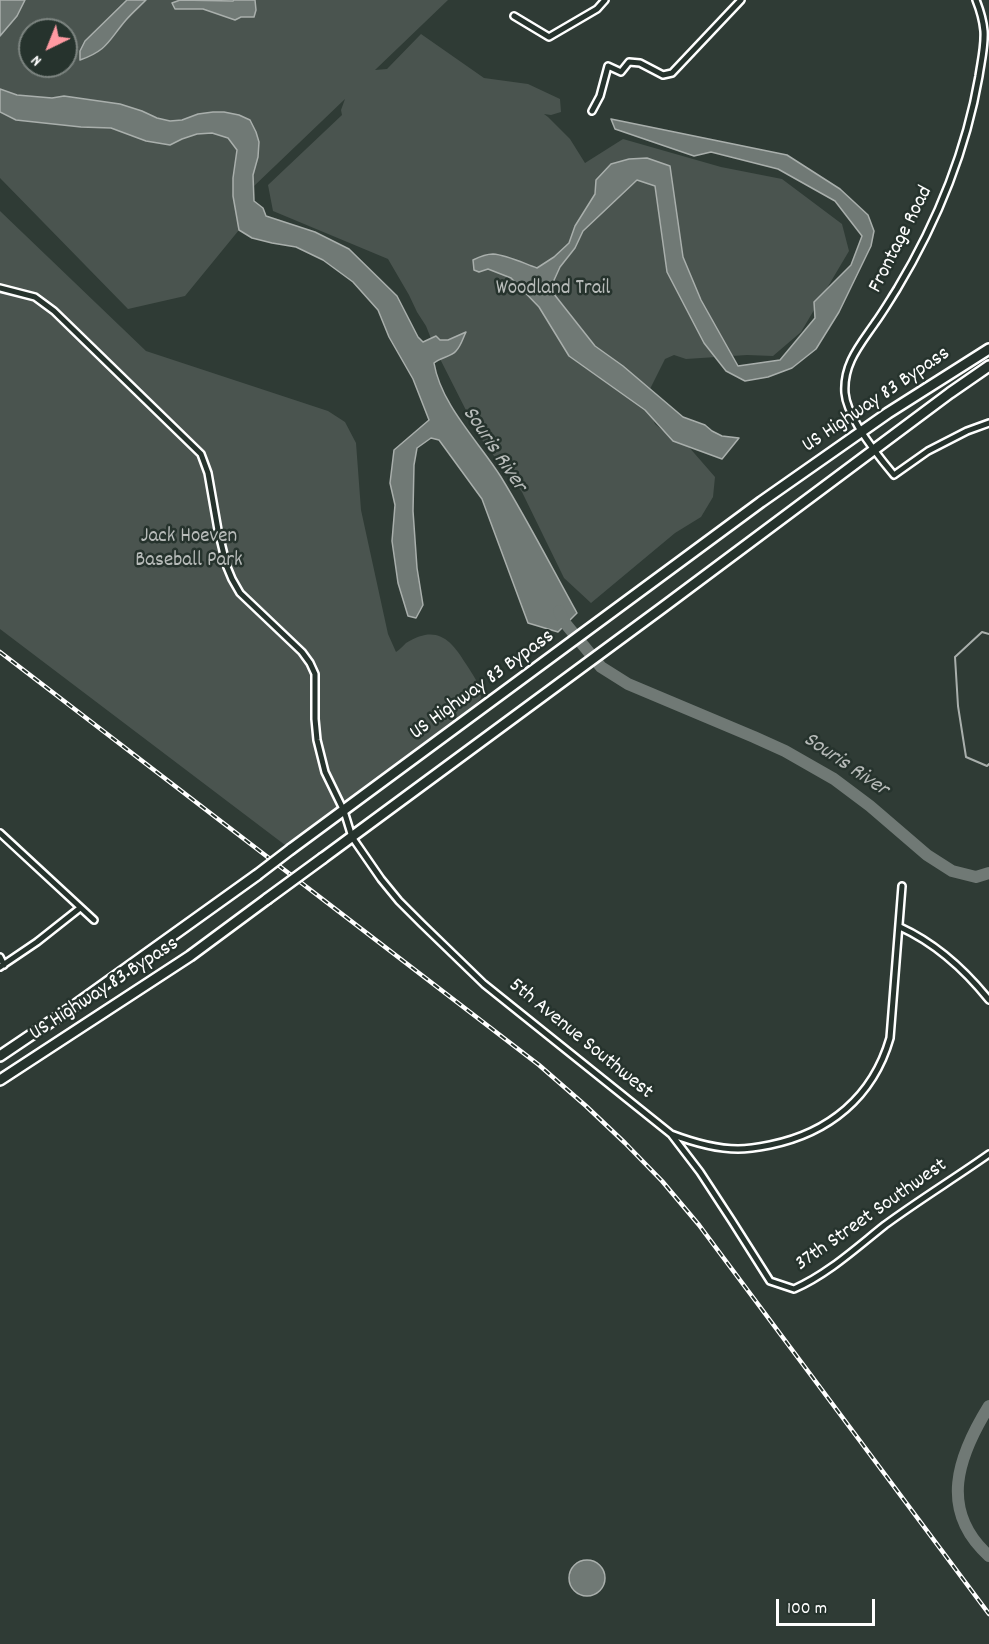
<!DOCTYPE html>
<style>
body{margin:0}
#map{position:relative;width:989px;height:1644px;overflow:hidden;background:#2f3b35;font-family:Dekko,sans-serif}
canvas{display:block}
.north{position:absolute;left:18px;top:18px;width:60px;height:60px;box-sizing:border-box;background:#26332d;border:2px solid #7d8581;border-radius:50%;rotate:223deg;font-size:16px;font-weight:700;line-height:24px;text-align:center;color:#fff}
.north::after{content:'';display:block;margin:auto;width:21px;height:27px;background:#ff9aa2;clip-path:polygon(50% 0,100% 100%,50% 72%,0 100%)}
.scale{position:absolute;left:776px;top:1599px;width:99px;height:27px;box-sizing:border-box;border:3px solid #fff;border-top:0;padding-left:8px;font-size:18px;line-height:21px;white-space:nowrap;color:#fff;-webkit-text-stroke:4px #26332d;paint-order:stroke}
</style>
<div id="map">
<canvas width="989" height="1644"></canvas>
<div class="north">N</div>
<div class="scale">100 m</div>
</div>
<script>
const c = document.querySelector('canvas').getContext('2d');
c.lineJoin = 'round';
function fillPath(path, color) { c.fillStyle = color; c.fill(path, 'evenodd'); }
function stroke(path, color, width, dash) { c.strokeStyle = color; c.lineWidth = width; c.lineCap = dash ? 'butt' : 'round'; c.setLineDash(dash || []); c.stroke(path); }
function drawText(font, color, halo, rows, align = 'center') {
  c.font = font + ' Dekko,sans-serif'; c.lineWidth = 5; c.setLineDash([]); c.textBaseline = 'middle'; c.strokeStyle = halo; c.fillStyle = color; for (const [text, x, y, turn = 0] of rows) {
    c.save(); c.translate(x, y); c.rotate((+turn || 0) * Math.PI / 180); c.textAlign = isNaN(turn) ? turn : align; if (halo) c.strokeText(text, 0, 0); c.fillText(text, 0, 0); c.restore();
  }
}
const green = new Path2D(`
 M0,0h448l-73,70 12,-1 34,-35 63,44 44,6 32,15 1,13 -10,3 -7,-1 4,3 22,22 15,24 38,-24 98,28 61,12 60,45 7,27 -48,81 -28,24 -26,-1 -61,4 -12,-4 -9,4 -20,40 10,25 13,11 20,11 27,31 -2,20 -12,20 -26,16 -84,70 -27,-25 -42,-86 -38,-49 -9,-15 -39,-77 -10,-25 -9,-14 -8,-17 -21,-36 -115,-48 -5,-26 74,-70 -1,-5 4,-11 -92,88 -14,43 -54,66 -57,13 -128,-131zM30,30h36v36h-36z
 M0,211l146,140 182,60 17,11 11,21 5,67 27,124 8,18c3,-2 7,-6 10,-9 30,-19 45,-4 60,21 7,11 15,21 15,34l-6,7 -126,96 -64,44 -285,-216z`);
const water = new Path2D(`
 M0,0h25l-8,16 -17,20z
 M127,0h19c-7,7 -14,13 -20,20 -18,21 -18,30 -46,40v-9l5,-10z
 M180,0l53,1 1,-1h21l1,10 -2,7h-13l-6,3 -32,-11h-28l-3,-6z
 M0,89l17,6 35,3 12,-2 56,8 22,7 15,7 13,3 12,-1 16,-6 15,-2h11l15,3 11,5 6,12 3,10 -1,15 -5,18 1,26 9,7 3,8 49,16 34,17 48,47 21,41 5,5 13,-6 4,4h8l18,-8c-3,6 -5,14 -10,19 -5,6 -15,6 -22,12 7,42 45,79 67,114 27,44 51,91 76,136l-19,19 -30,-9 -46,-124 -43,-59 -8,-2 -14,10 -3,17 -1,46 4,57 6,37 -7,13 -8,-2 -10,-33 -6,-42 3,-36 -5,-22 4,-33 35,-30 -16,-41 -24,-42 -11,-27 -25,-28 -30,-22 -27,-13 -24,-4 -20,-5 -13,-8 -6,-34v-18l4,-28 -9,-12 -16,-5 -15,1 -15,5 -12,6 -24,-4 -35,-13 -30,-1 -65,-7 -16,-8z
 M611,119l176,36 53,34 28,26 6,16 -3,15 -32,66 -23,37 -24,19 -24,9 -23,4 -19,-10 -22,-28 -37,-71 -12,-86 -18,-6 -54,51 -8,17 -15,19 -10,22 45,57 28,20 60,51 22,8 7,6 10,5 17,2 -17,21 -49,-18 -28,-31 -76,-54 -30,-49 -28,-29 -23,-9 -9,3 -5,-2 -1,-10c6,-3 13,-6 20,-6 14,1 30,9 44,14l17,-11 15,-14 6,-17 20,-32 1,-14 15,-16 18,-5 18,-1 23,8 13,91 18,43 37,66 42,-6 35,-42 -1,-16 37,-37 11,-29 -27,-35 -57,-32 -67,-17 -17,4 -79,-27z
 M569 1578a18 18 0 1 1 36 0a18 18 0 1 1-36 0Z`);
const stream = new Path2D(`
 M989,634l-7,-2 -27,25 3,49 8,51 21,9 2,-2`);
const river = new Path2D(`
 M559,611l6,12 36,44 27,17 126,53 31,14 49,28 36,27 57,49 25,16 24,6 13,-4
 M989,1406c-31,50 -51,104 0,150`);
const minor = new Path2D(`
 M976,0c4,10 7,20 8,31 1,15 -3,31 -5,45 -13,75 -43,148 -82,213 -7,11 -14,23 -22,34 -15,22 -32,41 -30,70 2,24 33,63 49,82l34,-24 39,-20 22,-8
 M514,16l35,21 48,-28 8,-9
 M592,111l8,-15 8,-30 13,6 8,-10 11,1 23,12 9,-2 69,-73
 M0,288l35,9 19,14 147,143 7,19 10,57 9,37 5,12 8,14 62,59 8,11 5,11v45l2,21 8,32 19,39 8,26 29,42 18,22 23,23 62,60 187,150 29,38 32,49 38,60 24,8c34,-15 62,-41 91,-64 34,-25 70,-47 104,-71
 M0,833l94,87
 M900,927c35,16 65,43 89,73
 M0,957l4,8
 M0,967l37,-25 43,-34
 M671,1134c21,8 44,15 67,15 10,0 22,-2 32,-4 59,-12 103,-48 120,-107l12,-152`);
const trunk = new Path2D(`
 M291,849l470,-347 127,-89 101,-64
 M323,858l339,-250 288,-215 39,-27
 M0,1056l77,-52 180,-129
 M0,1080l190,-124 77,-57`);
const rail = new Path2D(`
 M0,652l539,413 47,41 39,37 37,38 37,44 290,389`);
const trunkBridge = new Path2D(`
 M257,875l34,-26
 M267,899l56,-41`);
const streetNames = [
 ["Frontage Road",902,240,-63],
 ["US Highway 83 Bypass",877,401,-34],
 ["US Highway 83 Bypass",483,686,-36],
 ["US Highway 83 Bypass",105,990,-33],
 ["5th Avenue Southwest",580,1040,39],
 ["37th Street Southwest",872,1216,-35]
];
const parkNames = [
 ["Woodland Trail",553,290],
 ["Jack Hoeven",189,538],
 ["Baseball Park",189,562]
];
const waterNames = [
 ["Souris River",493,450,56],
 ["Souris River",845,766,34]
];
fillPath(green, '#4a544f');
fillPath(water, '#707975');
stroke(water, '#a9afac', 1.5);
stroke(stream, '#a9afac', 2);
stroke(river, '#707975', 12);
stroke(minor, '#fff', 10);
stroke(trunk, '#fff', 14);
stroke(minor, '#26332d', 5);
stroke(trunk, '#26332d', 9);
stroke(rail, '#fff', 4.5);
stroke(rail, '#26332d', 2, [7]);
stroke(trunkBridge, '#fff', 14, []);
stroke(trunkBridge, '#26332d', 9);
drawText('21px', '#fff', '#26332d', streetNames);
drawText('21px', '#b7bbb9', '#26332d', parkNames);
drawText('italic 22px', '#b8bcba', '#26332d', waterNames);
</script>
